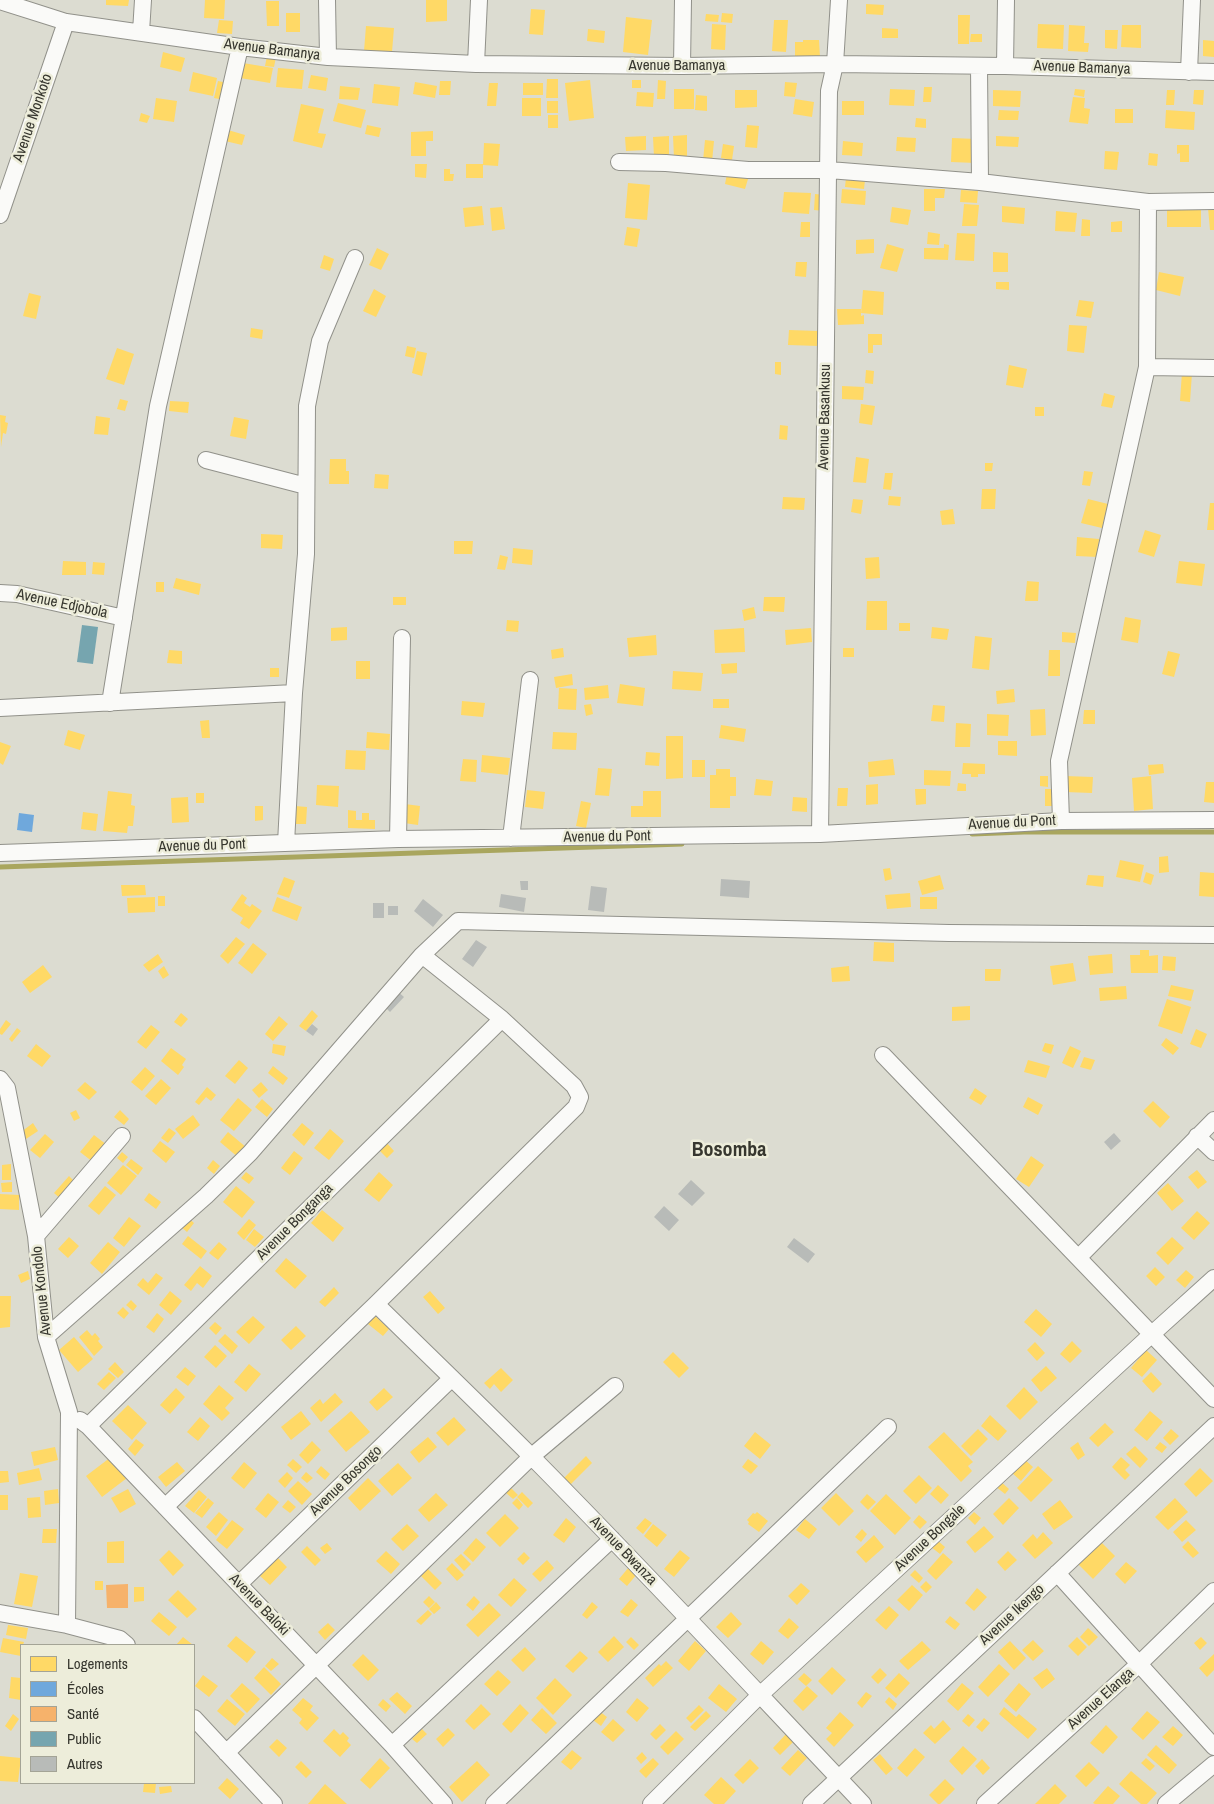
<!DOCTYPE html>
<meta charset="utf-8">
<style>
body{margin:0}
#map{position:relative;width:1214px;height:1804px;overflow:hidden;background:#dcdcd1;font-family:"Archivo Narrow",sans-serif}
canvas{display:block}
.legend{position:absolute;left:20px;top:1644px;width:175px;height:140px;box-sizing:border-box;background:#ededda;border:1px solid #a4a496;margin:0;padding:6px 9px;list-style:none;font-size:15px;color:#37372f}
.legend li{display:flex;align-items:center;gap:10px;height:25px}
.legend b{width:25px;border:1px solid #a4a496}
</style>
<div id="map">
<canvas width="1214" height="1804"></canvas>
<ul class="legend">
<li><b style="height:14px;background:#ffd966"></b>Logements</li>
<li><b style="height:14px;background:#6fa8dc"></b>Écoles</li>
<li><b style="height:14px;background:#f6b26b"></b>Santé</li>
<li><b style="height:14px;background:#76a5af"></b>Public</li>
<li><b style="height:14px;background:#b8bbb8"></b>Autres</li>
</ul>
</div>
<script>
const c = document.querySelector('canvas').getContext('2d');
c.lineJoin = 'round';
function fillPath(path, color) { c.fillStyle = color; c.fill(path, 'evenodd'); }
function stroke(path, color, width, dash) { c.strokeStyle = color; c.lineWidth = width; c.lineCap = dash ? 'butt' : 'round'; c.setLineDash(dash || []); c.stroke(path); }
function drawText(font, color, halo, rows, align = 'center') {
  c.font = font + ' "Archivo Narrow",sans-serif'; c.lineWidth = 5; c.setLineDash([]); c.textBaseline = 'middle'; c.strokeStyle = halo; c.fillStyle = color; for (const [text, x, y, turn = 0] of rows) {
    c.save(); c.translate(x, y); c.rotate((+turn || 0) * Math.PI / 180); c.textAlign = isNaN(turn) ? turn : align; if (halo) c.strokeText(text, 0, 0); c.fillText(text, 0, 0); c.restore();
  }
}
const homes = new Path2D(`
 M106,0h23l-1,6 -22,-1z
 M205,0h20l-1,19 -20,-1z
 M426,0h21v21l-21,1z
 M266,1h13v25h-12z
 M866,4l18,1 -1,10 -17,-1z
 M531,9l14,1 -2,25 -14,-1z
 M286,13h14v19h-14z
 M722,13l11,1 -1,9 -11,-1z
 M706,14l13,1 -1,7 -13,-1z
 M958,15h12l-1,29h-11z
 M626,17l26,3 -4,35 -25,-3z
 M219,20l14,1 -1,13 -15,-1z
 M774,20h14l-2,32 -14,-1z
 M712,24l14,1 -1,25 -14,-1z
 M1038,24l26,1 -1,24 -26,-1z
 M1069,25l16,1 -1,17h5l-1,9 -20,-1z
 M1122,25h19v23l-20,-1z
 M366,26l28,2 -2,24 -28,-1z
 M882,28l16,1v9h-16z
 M588,29l17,2 -1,12 -17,-2z
 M1105,30h13l-1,19 -12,-1z
 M971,34h11v8h-12z
 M803,40h16l1,17h-25v-15h8z
 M1203,40l11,1v16l-11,-1z
 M163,52l22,6 -4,14 -21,-5z
 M267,56l9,1 -2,10 -9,-1z
 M243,63l30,5 -3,15 -30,-5z
 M278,68l26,2 -2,19 -26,-2z
 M193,72l24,6 -4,18 -24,-5z
 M311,75l17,3 -2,13 -18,-3z
 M547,79h11v19h-12z
 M590,80l4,38 -25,3 -4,-38z
 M632,80h9v8h-9z
 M658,80l8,1 -1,18h-8z
 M218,81l10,2 -4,17 -10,-2z
 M440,81h11l-1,14h-11z
 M415,82l22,4 -2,12 -22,-4z
 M785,82l12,1 -2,14 -11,-1z
 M489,83h9l-2,23h-9z
 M523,83h20v12h-20z
 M374,84l26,3 -2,19 -26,-3z
 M340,86l20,2 -2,12 -19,-1z
 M924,87h8l-1,15h-8z
 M674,89h20v20h-20z
 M890,89l25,1 -1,16 -25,-1z
 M1075,89l10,1 -1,7 -10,-2z
 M735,90h22v17l-22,1z
 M993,90l28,1 -1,16 -27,-1z
 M1167,90h8l-1,15h-8z
 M1194,90h10l-1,15 -10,-1z
 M637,92l17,1 -1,14 -17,-1z
 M696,95l11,1v15l-12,-1z
 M1073,97l12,1 -1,10 6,1 -2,15 -19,-2z
 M156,98l21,3 -3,21 -21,-3z
 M522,98h19v18h-19z
 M795,99l19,3 -2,15 -19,-3z
 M547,101h11v12h-11z
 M842,101h22v14h-22z
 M338,103l28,7 -5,18 -28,-7z
 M301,104l23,5 -6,24 8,1 -4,14 -29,-7z
 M1115,109h18v14h-18z
 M999,110l20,1 -1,9h-20z
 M1166,110l29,2 -1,18 -29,-2z
 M141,113l9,3 -3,7 -8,-2z
 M548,115h10v13h-10z
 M916,118l10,1v9l-11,-1z
 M367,125l14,3 -2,9 -14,-3z
 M747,125l12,1 -2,22 -12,-1z
 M228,130l17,5 -3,10 -17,-4z
 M433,131v10h-7v15h-15v-24z
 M687,135v23h-13l-1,-22z
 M646,136v14l-20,1 -1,-14z
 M669,136v21h-15l-1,-20z
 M996,136l23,1 -1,10 -22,-1z
 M897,137l19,1 -1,14 -19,-1z
 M952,138l25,1 -1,24 -25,-1z
 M705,140l9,1 -2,21 -9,-1z
 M843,141l20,2 -1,13 -20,-1z
 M484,143l16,1 -2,22 -15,-1z
 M723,144l11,2 -2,14 -11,-2z
 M1177,145h12v17h-9v-9l-3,1z
 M1105,151l14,1 -2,18 -13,-1z
 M1149,153l9,1 -1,12 -9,-1z
 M415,164h12l-1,14 -11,-1z
 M466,164h17v14h-17z
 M444,169h6v5h4l-1,7h-9z
 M727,174l21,5 -3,10 -20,-5z
 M846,178l19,2 -1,9 -19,-2z
 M628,183l22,2 -3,35 -22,-2z
 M842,189l24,2 -1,14 -24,-2z
 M924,189h21l-1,9h-9v13h-11z
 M961,190l17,1 -1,12 -17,-1z
 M784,192l27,1 -2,21 -27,-2z
 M815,194l10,1 -1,16 -10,-1z
 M964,204l15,1 -2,21h-15z
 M482,206l2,19 -19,2 -2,-19z
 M1002,206l23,2 -1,16 -22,-2z
 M502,207l3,22 -13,2 -2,-23z
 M892,207l19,3 -3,15 -18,-3z
 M1208,208h6v22h-4z
 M1167,210h34v17h-34z
 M1056,211l21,2 -2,19 -20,-1z
 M1082,219l8,1v16h-9z
 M1122,221v11h-11v-10z
 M801,222h9v15h-10z
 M627,227l13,2 -3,18 -13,-2z
 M928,232l12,2 -1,11 -12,-1z
 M957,233l18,1 -1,27 -19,-1z
 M874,239v14l-18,1v-14z
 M887,244l17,5 -7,23 -17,-4z
 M944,244l5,1 -1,15 -24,-1v-11h20z
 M377,248l12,6 -8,16 -12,-5z
 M993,252l15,1v19h-15z
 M324,255l10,4 -4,12 -10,-3z
 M796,262h11l-1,15 -11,-1z
 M1159,272l25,5 -4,19 -24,-6z
 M996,282h13v8l-13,-1z
 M374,289l12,7 -10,21 -13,-6z
 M863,290l21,2 -1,23 -22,-2z
 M29,293l12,3 -5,23 -13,-3z
 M1079,300l15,2 -3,16 -15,-2z
 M837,309h24v7l3,-1v9l-26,1z
 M1069,325l18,1 -3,27 -17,-2z
 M251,328l12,2 -1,9 -12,-2z
 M789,330l30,1v15l-31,-1z
 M868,334h14v11h-9v8h-5z
 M407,346l9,2 -2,10 -9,-2z
 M117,348l17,6 -10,31 -18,-6z
 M417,351l10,2 -5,23 -10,-3z
 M775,362h6v13l-6,-1z
 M1009,365l18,4 -4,19 -17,-3z
 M866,370l8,1 -1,13 -8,-1z
 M1182,372l10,1 -2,29 -10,-1z
 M842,386l22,1 -1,13 -21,-1z
 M1104,393l11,3 -3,12 -11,-2z
 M120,399l8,2 -3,10 -8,-2z
 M170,401l19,1 -1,11 -19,-2z
 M861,404l14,2 -3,19 -13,-2z
 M1035,407h9v9h-9z
 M0,415l6,1 -1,6 3,1 -2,11 -3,-1 -2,14z
 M96,416l14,2 -2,17 -14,-1z
 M234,417l15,3 -3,19 -16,-3z
 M780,425l8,1 -1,14 -8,-1z
 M856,457l13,2 -3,24 -13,-1z
 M330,459h16v12h3v13h-20z
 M985,463h8l-1,8h-7z
 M1084,471l9,1 -3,14 -8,-1z
 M885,473h8l-2,17 -8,-1z
 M375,474l14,1 -1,14 -14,-1z
 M982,489h14l-1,20h-14z
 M889,496l12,1 -1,9 -12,-1z
 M783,497l22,1 -1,12 -22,-1z
 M853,499l10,1 -2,14 -10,-2z
 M1088,499l20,5 -6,24 -21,-5z
 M1210,503h4v27h-7z
 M953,509l2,15 -13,1 -2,-14z
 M1145,530l16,5 -7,22 -16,-5z
 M261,534l22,1 -1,14 -21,-1z
 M1077,537l22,2 -1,18 -22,-1z
 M454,541h19l-1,13h-18z
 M513,548l20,2 -1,15 -20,-2z
 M500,555l8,2 -3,13 -8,-1z
 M879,557l1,21 -14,1 -1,-21z
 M63,561l23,1v13h-24z
 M1179,561l26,3 -3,22 -26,-3z
 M93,562l12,1 -1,12 -12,-1z
 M176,578l25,6 -2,11 -26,-7z
 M1027,581l12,1 -1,19h-13z
 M156,582h8v10h-8z
 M393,597h13v8h-13z
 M764,597h21l-1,15 -21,-1z
 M867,601h20v29h-21z
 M754,607l2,11 -12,3 -2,-11z
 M1125,617l16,3 -3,23 -17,-3z
 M507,620l12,1 -1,11 -12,-1z
 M899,623h11v8h-11z
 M347,627v13l-16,1v-13z
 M932,627l17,2 -2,11 -16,-2z
 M744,628l1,24 -30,1 -1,-23z
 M811,628l1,14 -26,3 -1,-15z
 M1062,632l14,1 -1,10 -13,-1z
 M656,635l1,20 -28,2 -2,-19z
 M975,636l17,2 -3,32 -17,-2z
 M563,648l1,9 -12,2 -1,-9z
 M843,648h11v9h-11z
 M169,650l13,1v13l-15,-1z
 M1049,650h11v26h-12z
 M1168,651l12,3 -6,23 -12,-3z
 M356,661h14v18h-14z
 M737,663v10l-15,1 -1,-10z
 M270,668h9v9h-9z
 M673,671l30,2 -2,18 -29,-2z
 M572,674l1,11 -17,3 -2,-11z
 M620,684l25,4 -2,18 -26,-3z
 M608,685l1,13 -24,2 -1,-12z
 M559,688l18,1 -1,21 -18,-1z
 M1014,689l1,13 -18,2 -1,-13z
 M713,699h16v9h-16z
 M462,701l23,2 -2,14 -22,-2z
 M591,704l2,10 -7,2 -2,-11z
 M933,705l12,1 -1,16 -13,-1z
 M1045,709l1,26 -15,1 -1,-26z
 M1084,710h11v14h-12z
 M987,714l22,1 -1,21 -21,-1z
 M209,720l1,18h-8l-2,-17z
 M956,723l15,1 -1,23h-15z
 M721,725l25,4 -2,13 -25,-4z
 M68,730l17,5 -5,15 -16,-5z
 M367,732l23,2 -1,16 -23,-2z
 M553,732l24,1 -1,17 -24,-1z
 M666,736h17v42l-17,1z
 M998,741h19v15l-19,-1z
 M0,742l11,4 -8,19 -3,-2z
 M346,750l20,1 -1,19 -20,-1z
 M646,752l14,1 -1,13 -14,-1z
 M482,755l28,3 -2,17 -27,-3z
 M463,759l14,1 -1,22 -16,-1z
 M893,759l2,16 -26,2 -1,-15z
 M692,760h13v17h-13z
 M963,763l22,1v10h-7v3h-7v-3h-9z
 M1163,764l1,9 -15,2 -1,-10z
 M598,768l14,1 -3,27 -14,-1z
 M716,769h14v8h6v19h-6v12h-20v-33h6z
 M924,770l27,1 -1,15 -26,-1z
 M1040,776h8v11l-8,-1z
 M1065,776l28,1 -1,16 -27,-1z
 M1151,776l2,33 -19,2 -2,-33z
 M756,779l17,2 -2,15 -17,-1z
 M1206,782h8v21l-10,-1z
 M958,783l8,1v7h-9z
 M878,784v20l-12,1v-20z
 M317,785l22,1 -1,21 -22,-2z
 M838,788h10l-1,18h-10z
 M915,789h11v15l-10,1z
 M1045,789h10v17h-10z
 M527,790l18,2 -2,17 -18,-2z
 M108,791l24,3 -1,11 4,1 -2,20h-5l-1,7 -24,-2z
 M643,791h18v26h-30v-11h12z
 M196,793h8v10h-8z
 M188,797l1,25 -17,1 -1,-25z
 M793,797l14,1v14l-15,-1z
 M581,801l10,2 -5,25 -10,-2z
 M405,804l15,2 -2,19 -14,-2z
 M255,806h8v14l-8,1z
 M295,806l12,1 -1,17h-11z
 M348,810l8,1v9h6v-7h7v7h6v9l-27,-1z
 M83,812l15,2 -2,17 -15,-2z
 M1168,856l1,16 -10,1v-16z
 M1120,860l24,5 -4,17 -24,-5z
 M890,868l2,11 -7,2 -2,-12z
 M1146,872l8,3 -3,10 -8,-3z
 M1200,872l14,1v24l-15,-1z
 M940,875l4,14 -22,6 -4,-14z
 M1088,875l16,1 -1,11 -17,-2z
 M284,877l11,4 -6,17 -12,-4z
 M121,885h24l1,10 -24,1z
 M910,893l1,14 -24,2 -2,-14z
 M242,894l5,4 -3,5 6,4 2,-3 10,7 -13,18 -9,-6 3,-5 -12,-8z
 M158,896h7v10h-7z
 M155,897v15l-27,1 -1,-15z
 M277,897l25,10 -5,14 -25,-10z
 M920,897h17v12h-17z
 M236,937l9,7 -17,20 -8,-8z
 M874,942l20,1v19l-21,-1z
 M253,943l14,11 -15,20 -14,-11z
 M1140,950h9v6l9,-1v18h-27l-1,-18h10z
 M158,954l5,8 -14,10 -6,-7z
 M1112,954l1,19 -23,2 -2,-19z
 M1163,956l13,1 -1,14 -13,-1z
 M1073,963l3,18 -23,4 -3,-19z
 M43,965l9,12 -22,16 -8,-11z
 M164,966l5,9 -6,4 -5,-8z
 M849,966l1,15 -18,1 -1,-14z
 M985,969h16l-1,12h-15z
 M1171,985l23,5 -3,11 -23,-5z
 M1126,986l1,13 -27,2 -1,-13z
 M1167,999l24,8 -9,27 -24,-8z
 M970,1006v14l-18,1v-14z
 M312,1010l6,6 -12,15 -7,-5z
 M181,1013l7,6 -7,8 -7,-5z
 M279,1016l9,8 -15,17 -8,-7z
 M6,1020l5,4 -9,11 -2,-1v-5z
 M151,1025l9,7 -14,17 -9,-7z
 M17,1028l4,3 -9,11 -3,-3z
 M1196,1029l11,5 -6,14 -11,-4z
 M1166,1038l13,10 -6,7 -12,-10z
 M1045,1043l9,2 -3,9 -9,-3z
 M36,1044l15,12 -9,11 -15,-11z
 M273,1044l13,2 -2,10 -12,-3z
 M1070,1046l11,5 -8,17 -11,-5z
 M171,1048l15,11 -4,6 2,2 -6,8 -17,-14z
 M1084,1057l11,3 -4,10 -11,-3z
 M239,1060l9,8 -13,16 -10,-8z
 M1028,1060l22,6 -4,12 -22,-6z
 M273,1066l15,12 -5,7 -15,-12z
 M145,1067l10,9 -13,15 -11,-9z
 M161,1079l10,9 -15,17 -11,-9z
 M85,1082l12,10 -8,8 -12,-10z
 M261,1082l7,8 -9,8 -7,-8z
 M207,1087l9,8 -5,6 -5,-4 -7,8 -4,-3z
 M975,1088l12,8 -6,9 -12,-7z
 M1028,1097l15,8 -5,10 -15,-8z
 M238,1098l14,12 -18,21 -14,-11z
 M262,1099l11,10 -6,8 -12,-10z
 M1153,1101l17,16 -10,11 -17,-17z
 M76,1110l4,8 -6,3 -4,-8z
 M120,1110l9,9 -5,6 -10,-8z
 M193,1115l7,10 -17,14 -8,-10z
 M33,1123l5,8 -12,8 -5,-7z
 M302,1123l12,10 -10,13 -12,-11z
 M169,1128l7,5 -8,10 -7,-5z
 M330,1129l14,12 -15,19 -15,-12z
 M228,1132l19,16 -8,10 -19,-16z
 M45,1134l9,8 -14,16 -10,-8z
 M94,1135l13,10 -14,17 -13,-10z
 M160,1141l15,11 -9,11 -14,-12z
 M385,1141l9,10 -7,7 -10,-10z
 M294,1151l9,7 -13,17 -9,-7z
 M122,1152l6,5 -5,6 -6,-5z
 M1031,1156l13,9 -15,22 -13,-8z
 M131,1159l12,9 -5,7 -12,-10z
 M213,1160l7,6 -6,8 -7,-6z
 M11,1164v16h-9v-15z
 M123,1165l14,11 -16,19 -14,-12z
 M1197,1170l10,12 -9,7 -10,-12z
 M246,1172l8,6 -5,6 -8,-6z
 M379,1172l14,13 -14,17 -15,-12z
 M69,1176l7,7 -14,17 -8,-7z
 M12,1182v10h-10l-1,-9z
 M1168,1183l16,18 -12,10 -15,-18z
 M105,1186l11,9 -17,20 -11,-9z
 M236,1186l19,16 -13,16 -19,-16z
 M149,1193l12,9 -5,7 -12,-9z
 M0,1194l19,1v15l-19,-1z
 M322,1210l22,18 -11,14 -22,-19z
 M1197,1211l13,12 -16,17 -13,-12z
 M129,1217l12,9 -17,21 -11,-9z
 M187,1217l7,6 -7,9 -7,-6z
 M249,1219l7,6 -12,15 -7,-7z
 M254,1229l10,8 -9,10 -9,-7z
 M188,1236l19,15 -6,8 -19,-15z
 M69,1237l10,9 -11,12 -10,-9z
 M1172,1237l12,11 -16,17 -12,-12z
 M108,1242l12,10 -18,22 -12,-11z
 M219,1242l8,7 -9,11 -9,-7z
 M286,1258l21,18 -12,13 -20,-18z
 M200,1266l12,10 -9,12 -6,-5 -6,8 -7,-6z
 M1155,1267l10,10 -9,9 -10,-10z
 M1186,1270l8,7 -9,11 -9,-8z
 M28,1271l2,8 -9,4 -3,-8z
 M156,1273l7,5 -14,17 -12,-10 6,-7 5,5z
 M334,1287l5,6 -14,14 -6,-5z
 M170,1291l12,10 -11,14 -12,-10z
 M430,1291l15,17 -7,6 -15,-17z
 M0,1296h11l-1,31 -10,1z
 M131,1300l6,6 -4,5 -7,-6z
 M123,1307l6,6 -5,6 -7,-6z
 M1036,1309l16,15 -11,13 -17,-15z
 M157,1313l7,6 -10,14 -8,-6z
 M253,1316l12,11 -16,17 -13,-12z
 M375,1316l14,13 -6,7 -15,-12z
 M215,1322l7,6 -6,7 -7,-7z
 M296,1326l10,10 -15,14 -10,-10z
 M87,1330l5,6 3,-3 5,6 -2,2 5,6 -9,9 -15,-19z
 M225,1334l13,12 -6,8 -14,-13z
 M74,1337l19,22 -15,13 -19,-22z
 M1072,1341l10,10 -12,12 -10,-9z
 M1035,1342l10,11 -8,8 -10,-11z
 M215,1345l12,11 -11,12 -12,-11z
 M1146,1350l11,10 -15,17 -11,-9z
 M673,1352l16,16 -10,10 -16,-16z
 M115,1362l9,10 -6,6 -10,-9z
 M249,1364l12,10 -15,18 -12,-10z
 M1046,1366l11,12 -16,14 -10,-12z
 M185,1367l11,9 -8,10 -12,-9z
 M501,1368l12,12 -12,12 -7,-8 -4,5 -6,-6z
 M109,1372l7,6 -12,12 -7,-6z
 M1151,1372l11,12 -9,9 -11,-12z
 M219,1385l15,13 -9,10 5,5 -8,8 -19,-17z
 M1024,1387l14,15 -18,18 -14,-14z
 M176,1388l9,9 -15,17 -10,-9z
 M384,1388l9,9 -16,14 -8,-9z
 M335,1393l8,9 -22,20 -11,-14 10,-9 3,5z
 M128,1405l19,18 -15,17 -20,-19z
 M301,1411l10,13 -20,16 -10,-13z
 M351,1411l19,21 -24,20 -18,-21z
 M1150,1411l13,11 -16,19 -13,-11z
 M990,1415l17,16 -9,10 -17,-15z
 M200,1417l10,9 -12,15 -11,-9z
 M454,1417l12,13 -18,16 -12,-13z
 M1105,1423l9,9 -16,15 -9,-9z
 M978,1429l10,10 -17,17 -10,-10z
 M1171,1429l8,7 -9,9 -7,-7z
 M755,1432l16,13 -11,14 -16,-13z
 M944,1432l29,30 -5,4 4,5 -11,11 -33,-35z
 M428,1437l9,10 -18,16 -9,-11z
 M136,1439l8,6 -9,11 -7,-7z
 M312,1441l9,9 -13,14 -9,-9z
 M1078,1442l7,13 -7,5 -8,-12z
 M1160,1442l7,5 -5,6 -7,-5z
 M1135,1446l13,13 -8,9 -14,-14z
 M55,1447l3,13 -24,6 -3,-14z
 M586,1456l6,7 -22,22 -7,-6z
 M111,1457l16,21 -25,19 -16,-21z
 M1121,1457l9,8 -5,5 5,5 -5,5 -13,-13z
 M1023,1458l10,9 -12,14 -10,-9z
 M293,1459l9,8 -6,6 -9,-8z
 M748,1459l10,7 -7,8 -9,-7z
 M177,1462l8,9 -19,16 -8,-10z
 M244,1462l13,11 -13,16 -13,-11z
 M398,1463l14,15 -20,18 -14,-15z
 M321,1466l9,8 -5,6 -9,-8z
 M1038,1466l15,14 -22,22 -14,-14z
 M39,1468l3,12 -23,5 -2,-12z
 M1200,1468l13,13 -17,16 -12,-13z
 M0,1471h8l1,11 -9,1z
 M287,1472l6,6 -8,10 -7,-7z
 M306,1472l7,6 -6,5 -6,-5z
 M919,1475l13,13 -16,16 -13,-13z
 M368,1478l13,13 -21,20 -12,-13z
 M298,1481l14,13 -10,11 -14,-14z
 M1000,1481l9,8 -4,5 -10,-8z
 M938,1485l11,10 -8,9 -11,-10z
 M510,1487l8,8 -5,4 -8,-7z
 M58,1489l1,14 -14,2 -1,-14z
 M128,1489l8,15 -16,9 -9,-15z
 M199,1490l8,7 -13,16 -9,-7z
 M522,1492l11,11 -5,5 -11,-11z
 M268,1493l11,9 -13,16 -11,-9z
 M436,1493l12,12 -19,17 -11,-12z
 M836,1493l18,18 -15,15 -18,-18z
 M867,1494l9,8 -8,8 -8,-8z
 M886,1494l25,24 -16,17 -25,-24z
 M0,1495h8v15h-8z
 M40,1497l1,20 -13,1 -1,-20z
 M208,1498l6,5 -12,15 -7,-5z
 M517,1498l6,7 -4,5 -7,-7z
 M1009,1498l10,10 -16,17 -10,-11z
 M1175,1498l13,14 -20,18 -13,-13z
 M288,1500l8,7 -6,6 -8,-6z
 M1060,1500l13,17 -19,13 -12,-16z
 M219,1512l9,8 -12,16 -10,-9z
 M757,1512l11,9 -9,11 -11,-8 1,-2 -2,-2 6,-7 2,1z
 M974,1512l7,6 -6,7 -7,-7z
 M505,1514l14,14 -19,19 -14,-14z
 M919,1515l8,7 -7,7 -7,-7z
 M566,1518l10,9 -12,16 -11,-8z
 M645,1518l7,5 -9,11 -7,-6z
 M805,1519l12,10 -8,10 -13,-9z
 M232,1520l12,9 -17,20 -11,-9z
 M1186,1520l10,10 -14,12 -9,-10z
 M407,1524l12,12 -16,15 -12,-12z
 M653,1524l14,11 -10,12 -13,-11z
 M984,1526l10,11 -19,16 -9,-11z
 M43,1529h14l-1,14h-14z
 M862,1529l5,5 -6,8 -6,-5z
 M1043,1532l10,11 -18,16 -13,-14 11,-11 4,5z
 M874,1535l10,12 -18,16 -10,-11z
 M476,1538l10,9 -13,15 -10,-9z
 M1098,1539l17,17 -22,23 -17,-17z
 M937,1540l8,7 -5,7 -9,-7z
 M124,1541v22h-17v-21z
 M1188,1541l11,12 -6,5 -11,-11z
 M327,1543l5,6 -7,5 -5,-6z
 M307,1546l14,14 -6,6 -14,-14z
 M169,1550l15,15 -11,11 -14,-16z
 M680,1550l10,8 -16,19 -10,-8z
 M386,1551l14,13 -9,10 -15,-13z
 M1008,1551l9,9 -12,11 -8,-9z
 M524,1552l6,6 -7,7 -6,-6z
 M943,1553l10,9 -17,18 -9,-9z
 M461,1554l10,10 -7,7 -10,-11z
 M278,1558l9,9 -17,18 -10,-9z
 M547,1560l7,8 -14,14 -8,-8z
 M1126,1562l11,9 -12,13 -10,-10z
 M452,1563l12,12 -7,6 -11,-12z
 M629,1567l8,7 -10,12 -8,-7z
 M428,1569l14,14 -7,7 -14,-14z
 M915,1570l8,8 -4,5 -9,-8z
 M20,1573l18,3 -6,31 -18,-3z
 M514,1578l13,12 -16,17 -13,-12z
 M95,1581h8v9h-8z
 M926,1581l6,6 -6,6 -6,-6z
 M801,1583l9,8 -13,14 -9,-9z
 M912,1585l11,10 -14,16 -12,-11z
 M134,1587h10v14l-10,1z
 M977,1588l10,9 -13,14 -9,-8z
 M178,1590l19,19 -10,9 -19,-18z
 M429,1596l6,6 -6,6 -6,-6z
 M474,1596l6,6 -7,9 -7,-6z
 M631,1599l7,6 -10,12 -8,-5z
 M436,1602l5,6 -7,6 -5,-5z
 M592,1602l6,5 -11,12 -5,-4z
 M489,1603l12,12 -23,22 -12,-12z
 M889,1606l10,9 -13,15 -11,-10z
 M428,1610l4,4 -11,11 -5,-4z
 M159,1612l18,15 -8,9 -18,-15z
 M731,1612l11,12 -14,14 -12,-11z
 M950,1616l10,8 -5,6 -10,-8z
 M789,1618l10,9 -11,12 -10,-8z
 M328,1623l7,7 -10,10 -7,-8z
 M8,1625l20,3 -2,11 -20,-4z
 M1088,1628l10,9 -9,9 -9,-9z
 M236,1636l20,16 -9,11 -20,-17z
 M614,1636l10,11 -16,15 -10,-10z
 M183,1637l10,8h-17z
 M631,1637l8,8 -5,5 -8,-8z
 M1077,1637l10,10 -9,9 -10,-10z
 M1201,1637l6,6 -7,7 -6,-7z
 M3,1638l21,4 -1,3h-2v11l-21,-4z
 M1033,1640l11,11 -11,10 -11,-11z
 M695,1641l11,10 -17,20 -11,-10z
 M761,1641l13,11 -11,13 -13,-11z
 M922,1641l9,9 -23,20 -9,-9z
 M1010,1641l16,17 -12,12 -16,-18z
 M525,1647l11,12 -13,13 -12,-12z
 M580,1651l8,7 -15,15 -8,-7z
 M363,1654l16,16 -11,11 -16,-16z
 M1214,1654v16l-7,7 -8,-9z
 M272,1658l7,6 -8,7 -6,-5z
 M666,1661l7,7 -20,19 -8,-9 14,-14 2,2z
 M999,1664l11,10 -22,23 -10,-10z
 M264,1667l17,17 -10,11 -17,-17z
 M832,1667l14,13 -14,15 -14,-14z
 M880,1668l7,7 -9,9 -7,-7z
 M1047,1668l8,11 -13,10 -9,-11z
 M498,1670l13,12 -14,14 -13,-12z
 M804,1673l8,7 -6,6 -8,-7z
 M899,1673l11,10 -14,15 -11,-10z
 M203,1675l15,11 -9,11 -14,-11z
 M11,1677l10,1v22l-12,-2z
 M555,1678l17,17 -19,20 -17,-17z
 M242,1683l18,16 -13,14 -17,-17z
 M962,1683l12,10 -16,18 -11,-10z
 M1019,1683l12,11 -15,18 -12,-11z
 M719,1684l18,15 -11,13 -18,-14z
 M807,1686l11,10 -15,15 -10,-10z
 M397,1692l15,14 -7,8 -16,-15z
 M866,1692l6,4 -10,12 -5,-5z
 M889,1697l8,7 -4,6 -8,-8z
 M303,1698l10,8 -3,4 9,8 -12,13 -8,-8 3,-4 -10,-9z
 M637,1698l12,10 -12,14 -11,-10z
 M227,1699l18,15 -10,12 -18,-15z
 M383,1699l8,7 -5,6 -8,-7z
 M481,1704l10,10 -17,16 -9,-9z
 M520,1704l9,9 -18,20 -9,-9z
 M699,1705l5,5 -13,13 -5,-5z
 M1004,1707l12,10 3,-3 18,15 -9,10 -29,-25z
 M542,1708l15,15 -11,11 -15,-14z
 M599,1711l8,6 -6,9 -8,-6z
 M706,1711l5,5 -16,15 -5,-4z
 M1147,1711l13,11 -17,18 -12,-11z
 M840,1712l14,13 -20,22 -8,-8 6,-6 -6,-5z
 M13,1714l6,5 -8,12 -6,-5z
 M968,1714l7,6 -6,7 -7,-6z
 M984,1718l6,5 -8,9 -6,-5z
 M613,1719l12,11 -12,12 -12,-10z
 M943,1720l8,9 -16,15 -12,-11 8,-8 3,4z
 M660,1724l6,6 -10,10 -6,-6z
 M1106,1725l12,12 -15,17 -13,-11z
 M1173,1726l10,9 -10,11 -11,-9z
 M448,1728l7,7 -12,12 -7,-8z
 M334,1729l6,6 3,-3 6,6 -2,3 4,4 -11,12 -17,-16z
 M422,1729l5,5 -10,9 -5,-4z
 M676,1731l8,8 -16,16 -8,-8z
 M787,1733l7,8 -14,14 -7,-7z
 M277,1739l10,9 -8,9 -10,-10z
 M1156,1745l21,20 -8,9 -22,-19z
 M963,1746l14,13 -15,16 -13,-14z
 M915,1748l10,9 -18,20 -10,-9z
 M572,1750l10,8 -11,12 -10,-8z
 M798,1750l9,8 -17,18 -9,-8z
 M642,1752l5,6 -6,6 -5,-6z
 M880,1754l13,15 -7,6 -13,-15z
 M0,1756l21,2 -3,24 -18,-1z
 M380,1758l10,10 -20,21 -10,-9z
 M653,1758l6,6 -13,14 -7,-7z
 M1146,1758l9,8 -5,5 -9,-8z
 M750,1759l9,9 -16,16 -9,-9z
 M982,1759l8,9 -7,7 -8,-9z
 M301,1761l11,11 -6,6 -11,-11z
 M477,1761l13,14 -28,27 -13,-15z
 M1089,1762l11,11 -14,14 -11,-11z
 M1131,1771l26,22 -10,11h-6l-22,-20z
 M721,1777l15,14 -12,13h-10l-10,-9z
 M227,1778l12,11 -9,10 -12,-11z
 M945,1779l10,10 -15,15h-2l-9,-9z
 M144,1783h12l-1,10 -12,-1z
 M325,1784l22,20h-39z
 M1055,1784l12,12 -8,8h-24z
 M171,1786l1,6 -12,2 -1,-7z
 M1108,1786l12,10 -7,8h-18l-2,-1z`);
const schools = new Path2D(`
 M19,813l15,2 -2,17 -15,-2z`);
const health = new Path2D(`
 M128,1584v24h-21l-1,-23z`);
const public = new Path2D(`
 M82,625l16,2 -5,37 -16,-2z`);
const stream = new Path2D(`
 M972,834l52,-2h190
 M0,867l682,-23`);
const building = new Path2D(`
 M721,879l29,2 -1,17 -29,-2z
 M520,881h8v9h-7z
 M591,886l16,2 -3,24 -16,-2z
 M501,894l25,4 -2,14 -25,-5z
 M423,899l20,16 -10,12 -19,-16z
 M373,903h11v15h-11z
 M388,906h10v9h-10z
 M476,940l11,7 -14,20 -11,-8z
 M395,989l9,8 -14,15 -8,-8z
 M312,1024l6,5 -5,7 -7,-5z
 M1114,1133l7,8 -10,9 -7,-8z
 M691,1180l14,13 -13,13 -14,-12z
 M664,1206l15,14 -10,11 -15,-14z
 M794,1238l21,16 -7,9 -21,-16z`);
const minor = new Path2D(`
 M327,0l1,57
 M0,1l66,21 174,25 88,10 148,7 206,2 153,-2 170,2 209,6
 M141,32l2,-32
 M476,64l3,-64
 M682,66l1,-66
 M979,66l1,116
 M1005,66l1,-66
 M1189,72l3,-72
 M619,162l47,1 82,7h81l151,12 168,20 66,-1
 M0,215l66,-193
 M1147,367l67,1
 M206,460l100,26
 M0,593l17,1 107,24
 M110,703l48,-297 82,-359
 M0,708l294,-15
 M1061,821l-2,-60 88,-394 1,-165
 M820,834l9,-743 6,-27 4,-64
 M511,838l19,-158
 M398,839l4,-201
 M286,843l8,-150 12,-139 1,-148 13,-65 35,-83
 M0,853l398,-14 422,-5 241,-13 153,-1
 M883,1055l331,344
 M0,1079l7,9 29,148 10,101 23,75 -2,213
 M1197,1136l17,16
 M36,1236l86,-100
 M1079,1257l135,-137
 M376,1304c52,51 105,102 156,153 113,114 221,231 331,347
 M46,1337l160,-141 44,-43 172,-198 36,-34 491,12 265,2
 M80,1420l8,6 304,319 52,59
 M88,1426l414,-407
 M165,1507l211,-203 200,-197 4,-10 -6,-11 -72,-67 -80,-64
 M1057,1573l157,174
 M239,1584l213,-206
 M0,1613l67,12 53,14 7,6
 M194,1718l80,86
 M392,1745l220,-206
 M226,1753l306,-297 83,-70
 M494,1804l394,-377
 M651,1804l110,-110 391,-360 62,-56
 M811,1804l403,-378
 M985,1804l154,-140 75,-73
 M1166,1804l48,-40`);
const streetNames = [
 ["Avenue Bamanya",272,50,7],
 ["Avenue Bamanya",677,66],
 ["Avenue Bamanya",1082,68,2],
 ["Avenue Monkoto",33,118,-71],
 ["Avenue Basankusu",825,417,-89],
 ["Avenue Edjobola",62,604,12],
 ["Avenue du Pont",1012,823,-3],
 ["Avenue du Pont",607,837,-1],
 ["Avenue du Pont",202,846,-2],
 ["Avenue Bonganga",295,1222,-45],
 ["Avenue Kondolo",42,1291,-96],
 ["Avenue Bosongo",346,1481,-44],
 ["Avenue Bongale",930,1538,-43],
 ["Avenue Bwanza",623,1551,46],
 ["Avenue Baloki",259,1605,46],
 ["Avenue Ikengo",1012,1615,-43],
 ["Avenue Elanga",1101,1699,-42]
];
const districtNames = [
 ["Bosomba",729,1151]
];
fillPath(homes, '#ffd966');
fillPath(schools, '#6fa8dc');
fillPath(health, '#f6b26b');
fillPath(public, '#76a5af');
stroke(stream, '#a9a65e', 5);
fillPath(building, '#b8bbb8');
stroke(minor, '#91918a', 18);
stroke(minor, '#fafaf8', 16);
drawText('15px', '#37372f', '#ededda', streetNames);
drawText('bold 20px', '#37372f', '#ededda', districtNames);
</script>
